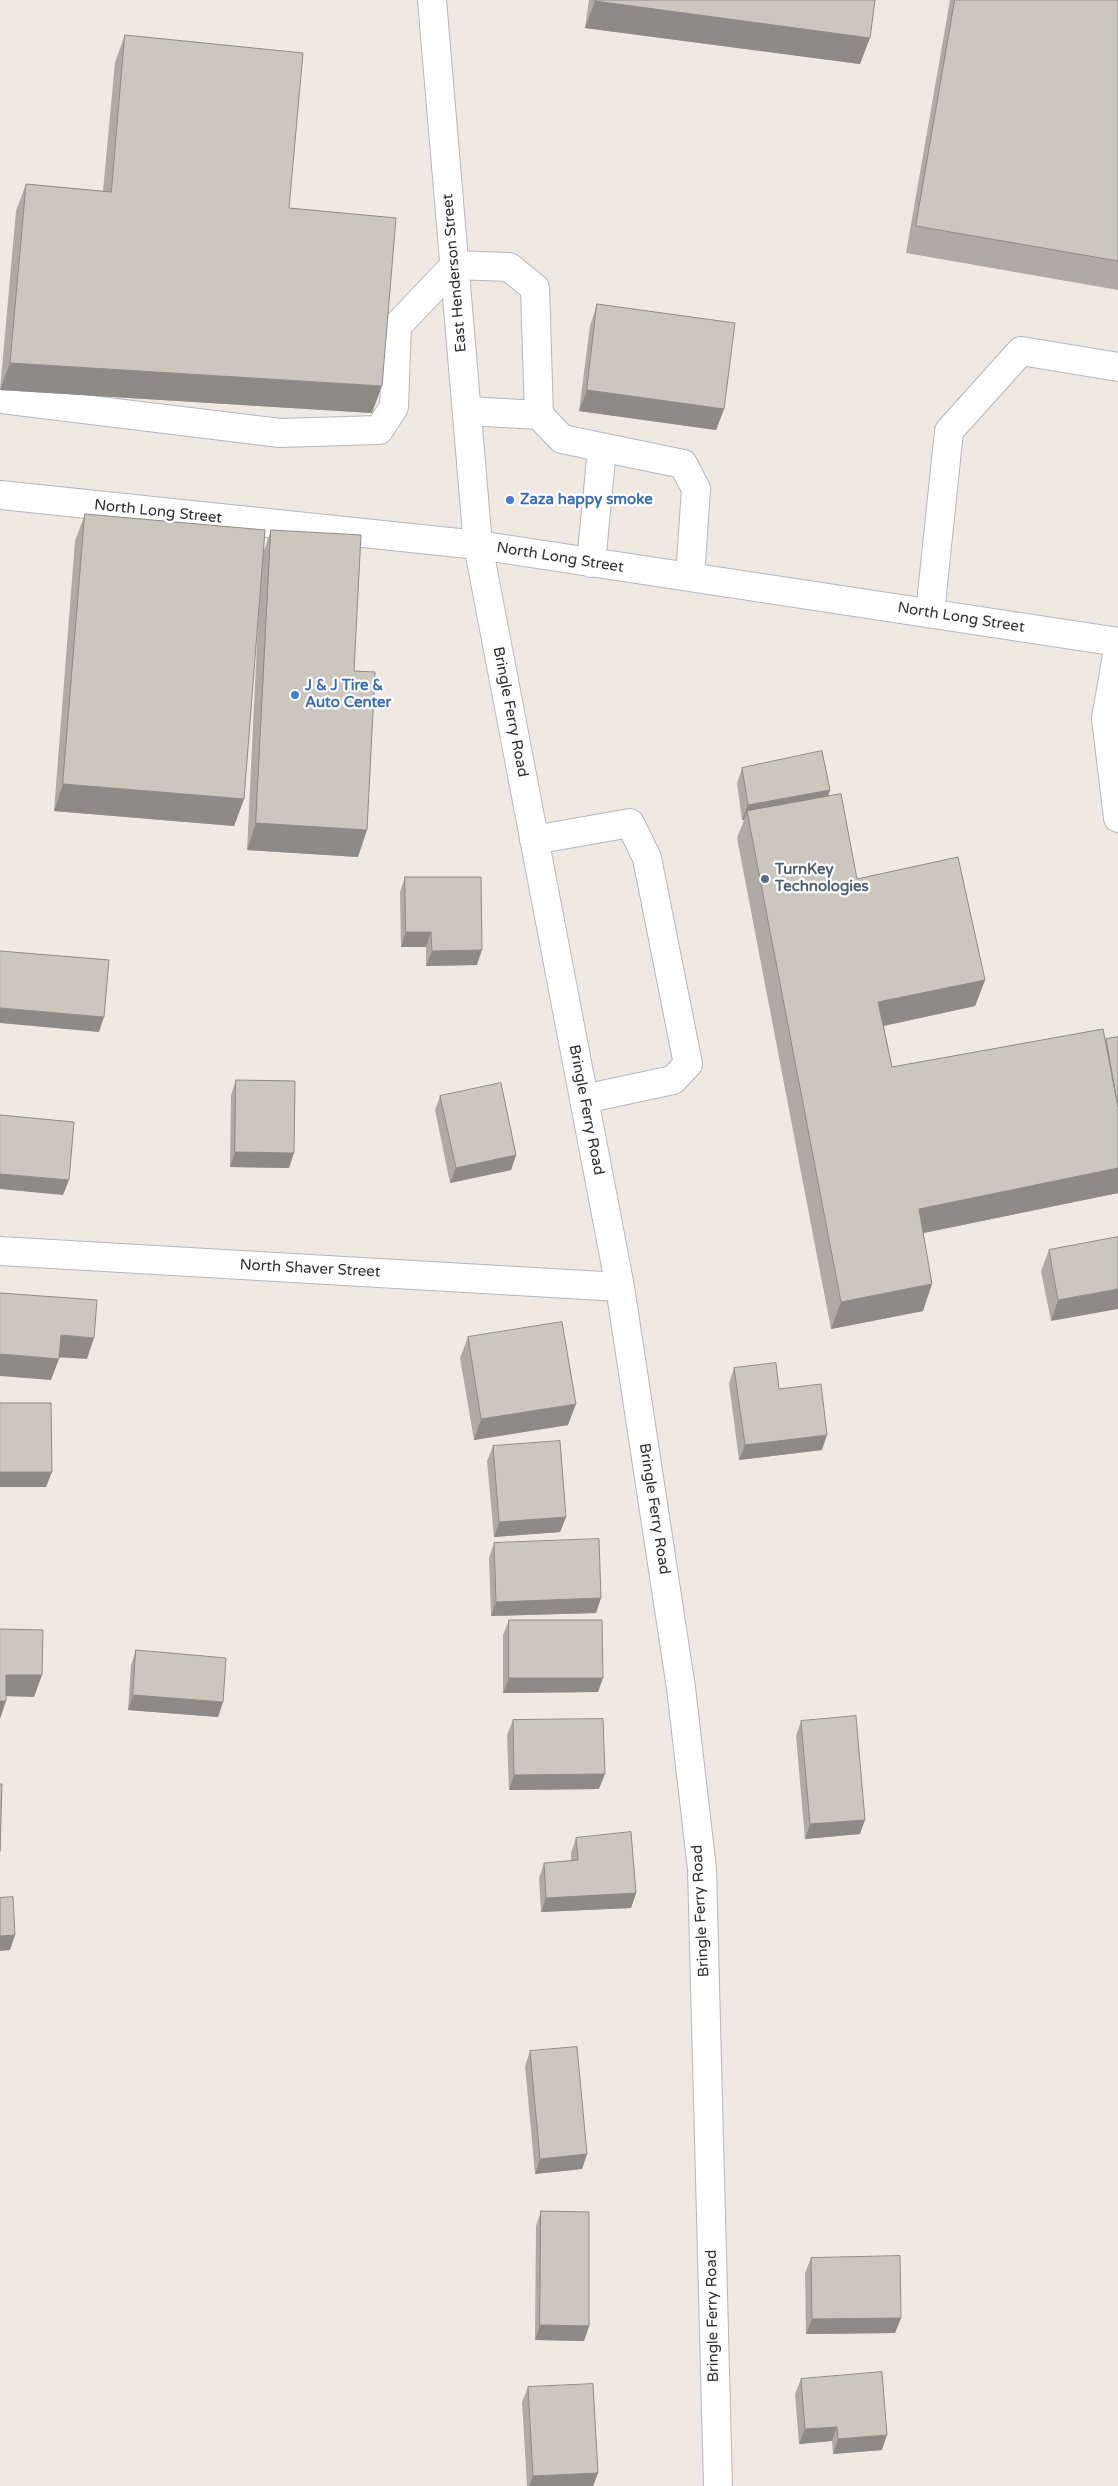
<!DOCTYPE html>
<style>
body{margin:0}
canvas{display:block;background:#efe9e1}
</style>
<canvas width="1118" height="2486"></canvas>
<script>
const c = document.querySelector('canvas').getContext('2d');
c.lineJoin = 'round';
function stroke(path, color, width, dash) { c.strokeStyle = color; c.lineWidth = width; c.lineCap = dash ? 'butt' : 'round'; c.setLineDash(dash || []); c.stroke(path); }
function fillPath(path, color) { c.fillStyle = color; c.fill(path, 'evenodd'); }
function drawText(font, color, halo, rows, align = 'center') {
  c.font = font + ' "Varela Round",sans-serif'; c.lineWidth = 4.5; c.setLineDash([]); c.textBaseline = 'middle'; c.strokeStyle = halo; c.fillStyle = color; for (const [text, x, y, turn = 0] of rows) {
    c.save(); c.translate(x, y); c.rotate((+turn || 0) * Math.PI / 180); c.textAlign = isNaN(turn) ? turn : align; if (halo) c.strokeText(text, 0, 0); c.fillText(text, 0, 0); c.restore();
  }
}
const minor = new Path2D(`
 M432,0l46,545 142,742 61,401 21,181 16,617
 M0,399l280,34 99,-3 15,-23 3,-81 58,-61 54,2 26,21 4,127 23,24 121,25 13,25 -6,88
 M467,411l72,4
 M0,495l478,50 640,97
 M591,563l11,-114
 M930,613l19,-182 72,-80 97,16
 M1118,650l-12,68 12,100
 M534,840l96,-17 17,35 41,206 -15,16 -89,19
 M0,1251l620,36`);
const wall = new Path2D(`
 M589,0h286l-15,64 -275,-36z
 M950,0h168v290l-212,-37z
 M125,35l164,173 83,205 -372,-23 16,-179 10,-27 77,7 12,-129z
 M597,304l127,105 -8,21 -137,-19 11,-85z
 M85,514l178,39 8,-23 83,141 4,186 -111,-7 12,-249 -15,198 -10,27 -180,-15 21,-270z
 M742,768l88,22 -2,7 29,82 128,101 -10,26 -91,20 8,41 213,-26 1,-2 12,-2v156l-195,40v78l-92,18 -94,-491 7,-18h-2l-5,-37z
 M405,877l72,88 -51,1v-19h-25l-1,-55z
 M236,1080l53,88 -59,-1 1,-72z
 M440,1096l76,59 -5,15 -61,13 -15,-73z
 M1118,1237l-67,84 -10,-50 8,-21z
 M468,1337l100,88 -94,15 -14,-82z
 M734,1368l45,21 43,61 -83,10 -10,-77z
 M493,1446l73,71 -6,15 -66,5 -7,-76z
 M494,1543l107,55 -5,15 -105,3 -2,-58z
 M509,1620l89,72 -95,1v-58z
 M136,1650l87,52 -5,15 -90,-7 3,-45z
 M513,1720l86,69 -90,1 -2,-55z
 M801,1721l59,113 -55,5 -9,-103z
 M576,1838l60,55 -5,15 -90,4 -2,-34 5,-15 27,-2v-8z
 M530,2051l57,103 -5,15 -47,5 -10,-108z
 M541,2211l48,115 -5,15 -49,-1 1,-114z
 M811,2258l90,60 -6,15 -89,1 -1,-61z
 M801,2379l81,71 -49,4 -1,-13 -33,3 -4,-50z
 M528,2387l70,86 -5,13h-66l-5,-84z`);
const shadedWall = new Path2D(`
 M595,1l275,37 -10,26 -275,-36z
 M10,363l372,23 -10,27 -372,-23z
 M587,390l137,19 -8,21 -137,-19z
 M63,784l181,15 -10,27 -180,-15z
 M830,790l-5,15 -78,6 -3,9h-2l6,-15z
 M256,823l111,7 -9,27 -111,-7z
 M406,932h25l-5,15h-25z
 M482,950l-5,15 -51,1 6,-15z
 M985,980l-10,26 -106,23 9,-27z
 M0,1008l104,9 -5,15 -99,-9z
 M235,1152l59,1 -5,15 -59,-1z
 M516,1155l-5,15 -61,13 6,-15z
 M1118,1168v25l-209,43 10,-27z
 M0,1174l69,6 -6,15 -63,-6z
 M932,1284l-9,27 -92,18 10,-27z
 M1118,1289v20l-67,12 7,-21z
 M61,1335l33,3 -7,21 -34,-2z
 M0,1354l59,5 -8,21 -51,-4z
 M576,1404l-8,21 -94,15 7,-21z
 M827,1435l-5,15 -83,10 6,-15z
 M0,1472h52l-6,15h-46z
 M566,1517l-6,15 -66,5 5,-15z
 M601,1598l-5,15 -105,3 5,-14z
 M6,1675h36l-8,22 -34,-1z
 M509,1678h94l-5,14 -95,1z
 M133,1695l90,7 -5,15 -90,-7z
 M0,1701h6l-6,18z
 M605,1774l-6,15 -90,1 5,-15z
 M865,1820l-5,14 -55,5 5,-15z
 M636,1893l-5,15 -90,4 5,-14z
 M15,1935l-5,15 -10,1v-15z
 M587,2154l-5,15 -47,5 5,-15z
 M901,2318l-6,15 -89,1 6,-15z
 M540,2325l49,1 -5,15 -49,-1z
 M837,2427l-5,14 -33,3 6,-15z
 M887,2435l-5,15 -49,4 5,-15z
 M598,2473l-5,13h-64l4,-10z`);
const building = new Path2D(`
 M595,0h280l-5,38 -275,-37z
 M955,0h163v261l-202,-35z
 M125,35l178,18 -14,155 107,10 -14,168 -372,-23 16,-179 85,8z
 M597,304l138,19 -11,86 -137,-19z
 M85,514l180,16 -21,269 -181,-15z
 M271,530l90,5 -7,136 21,1 -8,158 -111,-7z
 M822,751l8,39 -82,15 -6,-37z
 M841,794l16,85 101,-22 27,123 -107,22 14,65 211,-38 15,78v61l-199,41 13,75 -91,18 -94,-491z
 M405,877h76l1,73 -50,1 -1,-19h-25z
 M0,951l109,9 -5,57 -104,-9z
 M1118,1037v70l-12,-68z
 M236,1080l59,1 -1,72 -59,-1z
 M501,1083l15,72 -60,13 -16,-72z
 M0,1115l74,7 -5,58 -69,-6z
 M1118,1237v52l-60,11 -9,-50z
 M0,1293l97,7 -3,38 -33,-3 -2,24 -59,-5z
 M562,1322l14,82 -95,15 -13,-82z
 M776,1363l3,26 42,-5 6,51 -82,10 -11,-77z
 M0,1403h51l1,69h-52z
 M560,1441l6,76 -67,5 -6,-76z
 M599,1539l2,59 -105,4 -2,-59z
 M509,1620h93l1,58h-94z
 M0,1629l43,1 -1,45h-36v26h-6z
 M136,1650l90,8 -3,44 -90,-7z
 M856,1716l9,104 -55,4 -9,-103z
 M603,1719l2,55 -91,1 -1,-55z
 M0,1784h2l-2,67z
 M631,1832l5,61 -90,5 -2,-35 34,-3 -2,-22z
 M13,1897l2,38 -15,1v-38z
 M577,2047l10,107 -47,5 -10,-108z
 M541,2211l48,1v114l-49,-1z
 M900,2256l1,62 -89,1 -1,-61z
 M882,2372l5,63 -49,4 -1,-12 -32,2 -4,-50z
 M593,2384l5,89 -65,3 -5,-89z`);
const markers = [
 [510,500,5,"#3f7fe0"],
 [295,695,5,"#3f7fe0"],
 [765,879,5,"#5c6f8a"]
];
const streetNames = [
 ["East Henderson Street",455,273,-95],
 ["North Long Street",158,512,6],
 ["North Long Street",560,558,9],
 ["North Long Street",961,618,9],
 ["Bringle Ferry Road",510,712,79],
 ["Bringle Ferry Road",586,1110,79],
 ["North Shaver Street",310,1269,3],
 ["Bringle Ferry Road",654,1509,81],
 ["Bringle Ferry Road",701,1911,-93],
 ["Bringle Ferry Road",713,2316,-91]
];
const shopNames = [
 ["Zaza happy smoke",520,500],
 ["J & J Tire &",305,686],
 ["Auto Center",305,703]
];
const serviceNames = [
 ["TurnKey",775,870],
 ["Technologies",775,887]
];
stroke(minor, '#b4b7c1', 30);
stroke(minor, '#fff', 28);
fillPath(wall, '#afaba4');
fillPath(shadedWall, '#8e8b86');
fillPath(building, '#cbc7bf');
stroke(building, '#8e8b86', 1);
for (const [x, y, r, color] of markers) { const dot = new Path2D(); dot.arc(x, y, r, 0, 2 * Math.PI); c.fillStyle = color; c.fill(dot); stroke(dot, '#fff', 2); }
drawText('15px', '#2e2e2e', '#fff', streetNames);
drawText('bold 15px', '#366cbe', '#fff', shopNames, 'left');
drawText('bold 15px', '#4e5e75', '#fff', serviceNames, 'left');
</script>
